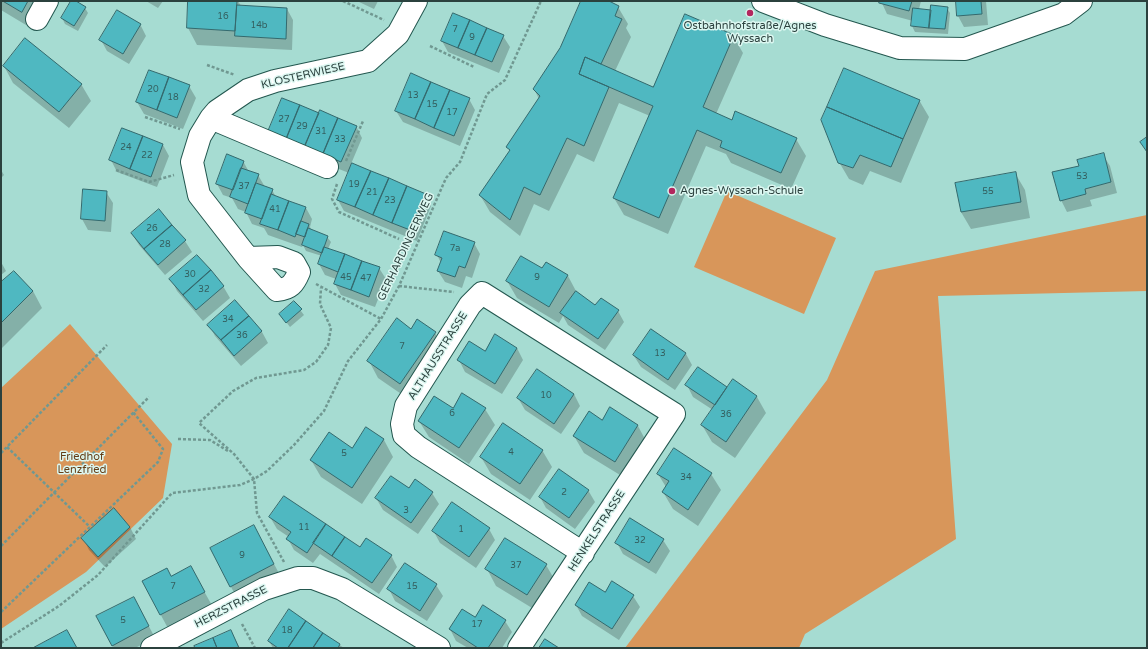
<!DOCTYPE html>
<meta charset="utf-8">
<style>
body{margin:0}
#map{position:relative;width:1148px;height:649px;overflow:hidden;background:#a6dcd2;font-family:"Varela Round",sans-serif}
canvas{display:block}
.frame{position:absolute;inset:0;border:2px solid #2b413e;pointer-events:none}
</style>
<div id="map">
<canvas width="1148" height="649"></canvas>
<div class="frame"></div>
</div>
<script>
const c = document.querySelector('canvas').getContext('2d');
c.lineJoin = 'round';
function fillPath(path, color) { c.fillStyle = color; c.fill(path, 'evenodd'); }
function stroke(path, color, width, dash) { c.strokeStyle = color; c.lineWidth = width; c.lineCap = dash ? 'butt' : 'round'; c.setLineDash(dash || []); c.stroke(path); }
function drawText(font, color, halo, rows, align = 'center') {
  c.font = font + ' "Varela Round",sans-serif'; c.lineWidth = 3; c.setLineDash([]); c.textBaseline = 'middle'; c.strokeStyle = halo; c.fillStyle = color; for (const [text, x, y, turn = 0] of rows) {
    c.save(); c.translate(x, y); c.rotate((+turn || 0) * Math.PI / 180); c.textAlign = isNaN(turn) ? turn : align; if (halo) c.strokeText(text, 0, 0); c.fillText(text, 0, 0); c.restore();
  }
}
const green = new Path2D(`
 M727,191l109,47 -32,76 -110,-47z
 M1147,215v76l-209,5 18,243 -151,95 -6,14h-174l202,-268 48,-109z
 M70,324l102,120 -9,54 -77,74 -85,57v-241z`);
const shadow = new Path2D(`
 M1,1h39l-9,27 -30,-18z
 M72,1l13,7 3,5 -10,18 -13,-7 -3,-6z
 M146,1h17l-5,7z
 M189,1h49l3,5 46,3 6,11 -1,30 -95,-5 -9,-17z
 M357,1h21l-4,8z
 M582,1h25l11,6 10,17 -2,4 5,9 -16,34 39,17 79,-52 10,17 -27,61 16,7 64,18 10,17 -15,33 -60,-26 -5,-9 -20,-8 -38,88 -44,-19 -10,-17 36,-82 -31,-13 -25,59 -17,-8 -28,57 -15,-7 -14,32 -30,-24 -10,-17 30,-43 -2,-5 31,-48 -5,-10 27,-40z
 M881,1h40l-2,8 13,2 15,-3 3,5 -2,21 -33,-2 -3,-6 1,-5 -26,-7z
 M957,1h29l2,24 -24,2 -6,-11z
 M140,24l6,12 -17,28 -22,-13 -6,-11z
 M503,36l7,11 -11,26 -51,-21 -6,-11z
 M4,66l77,18 10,17 -22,27 -56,-45z
 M189,86l7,12 -13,31 -39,-15 -7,-12z
 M469,99l6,11 -15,36 -57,-24 -7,-11z
 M919,100l10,17 -28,66 -31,-12 -7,14 -14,-6 -10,-17z
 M319,114l37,12 6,12 -11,26 74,31 6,11 -14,35 -73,-30 -6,-11 11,-27 -38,-15 -37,-13z
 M163,145l6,11 -12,31 -40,-15 -6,-12z
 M1103,155l7,11 7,27 -27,7 2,6 -25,6 -6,-12 19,-34z
 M243,161l6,11 9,3 7,12 7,3 4,7 30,11 6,11 -2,8 2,4 15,6 4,5 -3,7 51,19 7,11 -11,28 -34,-12 -6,-11 1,-5 -11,-4 -6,-11 3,-8 -16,-5 -3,-6 -1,2 -34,-12 -4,-7 -12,-4 -6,-12 -8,-3 -6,-11 -9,-3 -6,-11z
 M1,170l3,5 -3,3z
 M1015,173l10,17 5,28 -59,11 -10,-17 -4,-29z
 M84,190l22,2 7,11 -2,29 -23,-2 -6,-11z
 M132,234l53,7 7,11 -27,23 -26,-30z
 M474,243l6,11 -8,24 -6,-2 -4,12 -17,-6 -7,-11 3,-8 -4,-8z
 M1,262l5,9 -5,4z
 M547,264l21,12 9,17 19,13 22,5 6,11 -19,28 -37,-25 -5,-9 -4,7 -42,-25 -10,-17 36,-11z
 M171,279l52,7 7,12 -27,23 -26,-30z
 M1,284l32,7 9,17 -41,41z
 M235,302l27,30 6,11 -27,23 -26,-30 -6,-11z
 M294,302l10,13 -14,12 -10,-13z
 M435,333l10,17 -35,50 -32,-22 -9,-17z
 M517,348l6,12 -21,34 -37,-22 -6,-12 26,-8z
 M686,354l6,11 -17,25 -34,-23 -7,-11z
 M698,369l29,20 6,-9 24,17 9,16 -31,45 -23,-16 -10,-17 11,-15 -20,-13 -6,-12z
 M574,394l6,12 -19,28 -36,-24 -7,-12z
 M485,409l10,16 -26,39 -40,-27 -10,-16 34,-11z
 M610,409l28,17 9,17 -22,35 -41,-25 -10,-17 28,-15z
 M367,428l17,12 9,17 -31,47 -41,-27 -10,-17 41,-11z
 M542,450l10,17 -22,33 -39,-26 -10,-17z
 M658,474h53l10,16 -23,36 -25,-17 -10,-17 3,-5z
 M409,489l23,4 7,11 -21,30 -35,-24 -7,-12z
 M588,490l7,12 -20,27 -29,-21 -6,-11z
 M270,517l91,32 30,6 6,12 -18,27 -59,-40 -7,9 -19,-13 -6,-11 1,-2 -12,-8z
 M130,527l6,12 -31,28 -16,-17 -6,-12z
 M489,529l6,11 -19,28 -36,-25 -6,-11z
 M663,540l7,11 -14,23 -33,-20 -6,-11z
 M263,543l20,38 -43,22 -9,-16z
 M405,564l31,21 7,11 -16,25 -32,-20 -6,-12z
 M546,565l10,17 -19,29 -41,-25 -9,-17z
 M143,582l57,2 14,25 -44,23z
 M606,594l27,2 7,11 -21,33 -37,-24 -6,-11z
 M140,609l15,29 -20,10h-21l-16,-31z
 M289,611l55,37h-71l-4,-7z
 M505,621l7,11 -10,16h-34l-12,-7 -6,-12z
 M231,631l9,17h-44z`);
const building = new Path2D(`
 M3,1h25l-6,11z
 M71,1h5l10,6 -12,19 -13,-8z
 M188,1h49l-2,30 -48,-3z
 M581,1h28l10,5 -4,10 7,3 -21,45 -16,-7 -6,17 30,13 -25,59 -17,-8 -27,57 -16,-8 -14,33 -31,-25 31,-45 -4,-3 34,-51 -7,-7 27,-41z
 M880,1h32l-3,10 -30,-8z
 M956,1h25l1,13 -25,2z
 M237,5l50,3 -1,31 -51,-3z
 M931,5l17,2 -3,22 -16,-1z
 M913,8l18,2 -2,18 -18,-2z
 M117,10l24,14 -18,30 -24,-14z
 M453,13l17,7 -12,28 -17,-7z
 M685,14l49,21 -31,72 29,13 3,-9 62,27 -16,35 -61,-26 2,-6 -25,-11 -38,88 -46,-20 40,-92 -74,-32 6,-17 68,30z
 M470,20l17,8 -12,27 -17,-7z
 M487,28l17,7 -12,27 -17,-7z
 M25,38l57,46 -23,28 -56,-46z
 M844,68l76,32 -17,39 -76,-32z
 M149,70l20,7 -12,33 -21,-8z
 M411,73l20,9 -16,37 -20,-8z
 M169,77l21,8 -13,33 -20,-8z
 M431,82l19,8 -16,38 -19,-9z
 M450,90l20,8 -16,38 -20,-8z
 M282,98l18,7 -15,37 -18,-8z
 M300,105l19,8 -16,36 -18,-7z
 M827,107l76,32 -12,28 -31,-12 -7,13 -15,-5 -17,-43z
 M320,110l18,8 -15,36 -18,-7z
 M338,118l19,8 -16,36 -18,-8z
 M122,128l21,8 -13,33 -21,-9z
 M143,136l20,8 -12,33 -21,-8z
 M1147,137v15l-7,-10z
 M1104,153l7,29 -26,7 1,5 -26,7 -8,-29 27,-6 -2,-6z
 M227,154l17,7 -11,29 -17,-6z
 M352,163l19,8 -16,36 -18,-7z
 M241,168l18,6 -11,30 -18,-7z
 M371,171l18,7 -16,37 -18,-8z
 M1016,172l5,30 -60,10 -6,-29z
 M389,178l18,8 -15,37 -19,-8z
 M256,183l17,6 -11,30 -17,-6z
 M407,186l19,8 -16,36 -18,-7z
 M83,189l24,2 -2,30 -24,-2z
 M271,194l18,7 -11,29 -18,-6z
 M289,201l17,6 -11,30 -17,-7z
 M159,209l13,16 -28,24 -13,-16z
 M301,221l8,3 -4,13 -9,-3z
 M172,225l14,15 -28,25 -14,-16z
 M308,228l20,8 -6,17 -20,-8z
 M444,231l31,11 -10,26 -6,-2 -4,11 -18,-6 5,-13 -7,-3z
 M324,247l21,7 -7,18 -20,-8z
 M345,254l17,7 -11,29 -17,-6z
 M197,255l14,15 -28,25 -14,-16z
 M521,256l21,12 4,-6 22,13 -19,32 -43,-26z
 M362,261l18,6 -11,30 -18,-7z
 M211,270l13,16 -28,24 -13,-15z
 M14,271l19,20 -32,32v-41z
 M576,291l19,14 6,-7 18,12 -21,29 -38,-26z
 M235,300l14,16 -28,24 -14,-15z
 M294,301l8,8 -16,14 -7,-9z
 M249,316l13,15 -28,25 -13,-16z
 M397,318l14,11 6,-10 19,13 -36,52 -33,-23z
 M651,329l35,24 -18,27 -35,-25z
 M495,334l22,14 -22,36 -38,-24 12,-19 16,10z
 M698,367l29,20 -12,18 -30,-20z
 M537,369l37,25 -20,30 -37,-26z
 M733,379l24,17 -31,46 -25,-17z
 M462,393l24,15 -27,40 -41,-27 16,-25 19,12z
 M610,407l28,18 -23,37 -42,-26 16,-25 13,9z
 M503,423l40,27 -23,34 -40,-27z
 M366,427l18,12 -32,49 -42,-28 19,-28 23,16z
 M674,448l38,25 -24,37 -26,-18 7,-11 -12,-7z
 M559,469l30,21 -20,28 -30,-21z
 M391,476l18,12 6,-9 18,13 -22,31 -36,-25z
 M284,496l42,28 -19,29 -21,-14 5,-7 -22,-15z
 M452,502l38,26 -21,29 -37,-26z
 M114,508l16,19 -32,30 -17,-19z
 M630,518l34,21 -15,24 -34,-20z
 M326,524l19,13 -13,19 -19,-13z
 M254,525l20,39 -44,23 -20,-39z
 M345,537l15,10 6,-9 26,17 -20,28 -40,-27z
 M505,538l42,26 -20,31 -42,-26z
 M405,563l32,21 -17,27 -33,-22z
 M191,566l14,26 -45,23 -18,-34 25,-13 4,8z
 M612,581l22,14 -22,34 -37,-24 14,-23 16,10z
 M134,597l15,29 -37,20 -16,-30z
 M483,605l23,15 -18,28h-10l-29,-19 13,-20 13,8z
 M289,609l17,12 -18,27h-10l-10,-7z
 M306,621l17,12 -10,15h-25z
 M67,630l10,18h-44z
 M231,630l8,18h-22l-4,-10z
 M323,633l17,11 -2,4h-25z
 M213,638l4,10h-22l-1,-2z
 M545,639l14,9h-20z`);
const path = new Path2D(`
 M343,1l41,19
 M430,46l44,21
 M207,65l28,10
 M145,117l35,12
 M346,161l17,-40
 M116,170l33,12 25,-7
 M337,184l-5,15 7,13 60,27
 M316,284l65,35
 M399,286l55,6
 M178,439l32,1 18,11
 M7,447l83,80
 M1,453l106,-108
 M1,546l148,-149
 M284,562l-27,-49 -3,-34 -20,-25 -35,-31 34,-32 23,-13 48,-8 12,-8 12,-17 3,-17 -11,-24 1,-16
 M1,612l157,-150 5,-13 -30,-37
 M242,624l13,24
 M1,643l58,-37 39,-31 74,-82 68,-8 14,-6 13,-8 27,-26 30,-34 24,-50 33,-42 18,-33 47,-108 14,-16 27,-68 18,-14 36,-79`);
const minor = new Path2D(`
 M763,1l62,24 75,23 65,1 99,-35 17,-13
 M37,19l10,-18
 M211,118l116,49
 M278,257l16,6 5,9c-5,12 -9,17 -22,18l-29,-32z
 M248,258l-49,-63 -7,-33 8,-26 11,-18 6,-7 31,-21 27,-9 93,-20 30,-27 18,-33
 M152,648l112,-59 34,-11h15l29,11 97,59
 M519,648l155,-234 -192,-121 -12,12 -64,101 -4,18 2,11 14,12 165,106`);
const markers = [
 [750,13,4,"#b3265e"],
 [672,191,4,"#b3265e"]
];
const numberNames = [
 ["16",223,17],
 ["14b",259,26],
 ["7",455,30],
 ["9",472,38],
 ["20",153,90],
 ["13",413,96],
 ["18",173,98],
 ["15",432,105],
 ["17",452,113],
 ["27",284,120],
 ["29",302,127],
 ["31",321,132],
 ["33",340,140],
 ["24",126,148],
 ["22",147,156],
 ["53",1082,177],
 ["19",354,185],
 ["37",244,187],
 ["55",988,192],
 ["21",372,193],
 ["23",390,201],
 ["41",275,210],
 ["26",152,229],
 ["28",165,245],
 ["7a",455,249],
 ["30",190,275],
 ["45",346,278],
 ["9",537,278],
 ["47",366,279],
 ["32",204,290],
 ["34",228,320],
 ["36",242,336],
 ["7",402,347],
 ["13",660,354],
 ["10",546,396],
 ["6",452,414],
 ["36",726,415],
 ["4",511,453],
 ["5",344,454],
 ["34",686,478],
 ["2",564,493],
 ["3",406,511],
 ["11",304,528],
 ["1",461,530],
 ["32",640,541],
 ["9",242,556],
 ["37",516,566],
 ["7",173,587],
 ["15",412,587],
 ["5",123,621],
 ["17",477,625],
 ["18",287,631]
];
const poiNames = [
 ["Ostbahnhofstraße/Agnes",750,26],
 ["Wyssach",750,39],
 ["Agnes-Wyssach-Schule",680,191,"left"]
];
const streetNames = [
 ["KLOSTERWIESE",303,76,-13],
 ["GERHARDINGERWEG",406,247,-65],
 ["ALTHAUSSTRASSE",438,356,-58],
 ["HENKELSTRASSE",597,531,-57],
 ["HERZSTRASSE",231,607,-27]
];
const parkNames = [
 ["Friedhof",82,457],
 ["Lenzfried",82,470]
];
fillPath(green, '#d8965a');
fillPath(shadow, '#0003');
fillPath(building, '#4fb8c1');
stroke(building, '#34696d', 1);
stroke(minor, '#23574f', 24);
stroke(path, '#709891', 2.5, [3, 2]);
stroke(minor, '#fff', 22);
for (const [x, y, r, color] of markers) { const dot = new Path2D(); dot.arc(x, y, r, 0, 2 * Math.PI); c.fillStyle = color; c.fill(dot); stroke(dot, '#dcf7f1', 1.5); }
drawText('9px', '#345f5f', null, numberNames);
drawText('11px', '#2b413e', '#dcf7f1', poiNames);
drawText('11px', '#2b413e', '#dcf7f1', streetNames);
drawText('11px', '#643d15', '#dcf7f1', parkNames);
</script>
